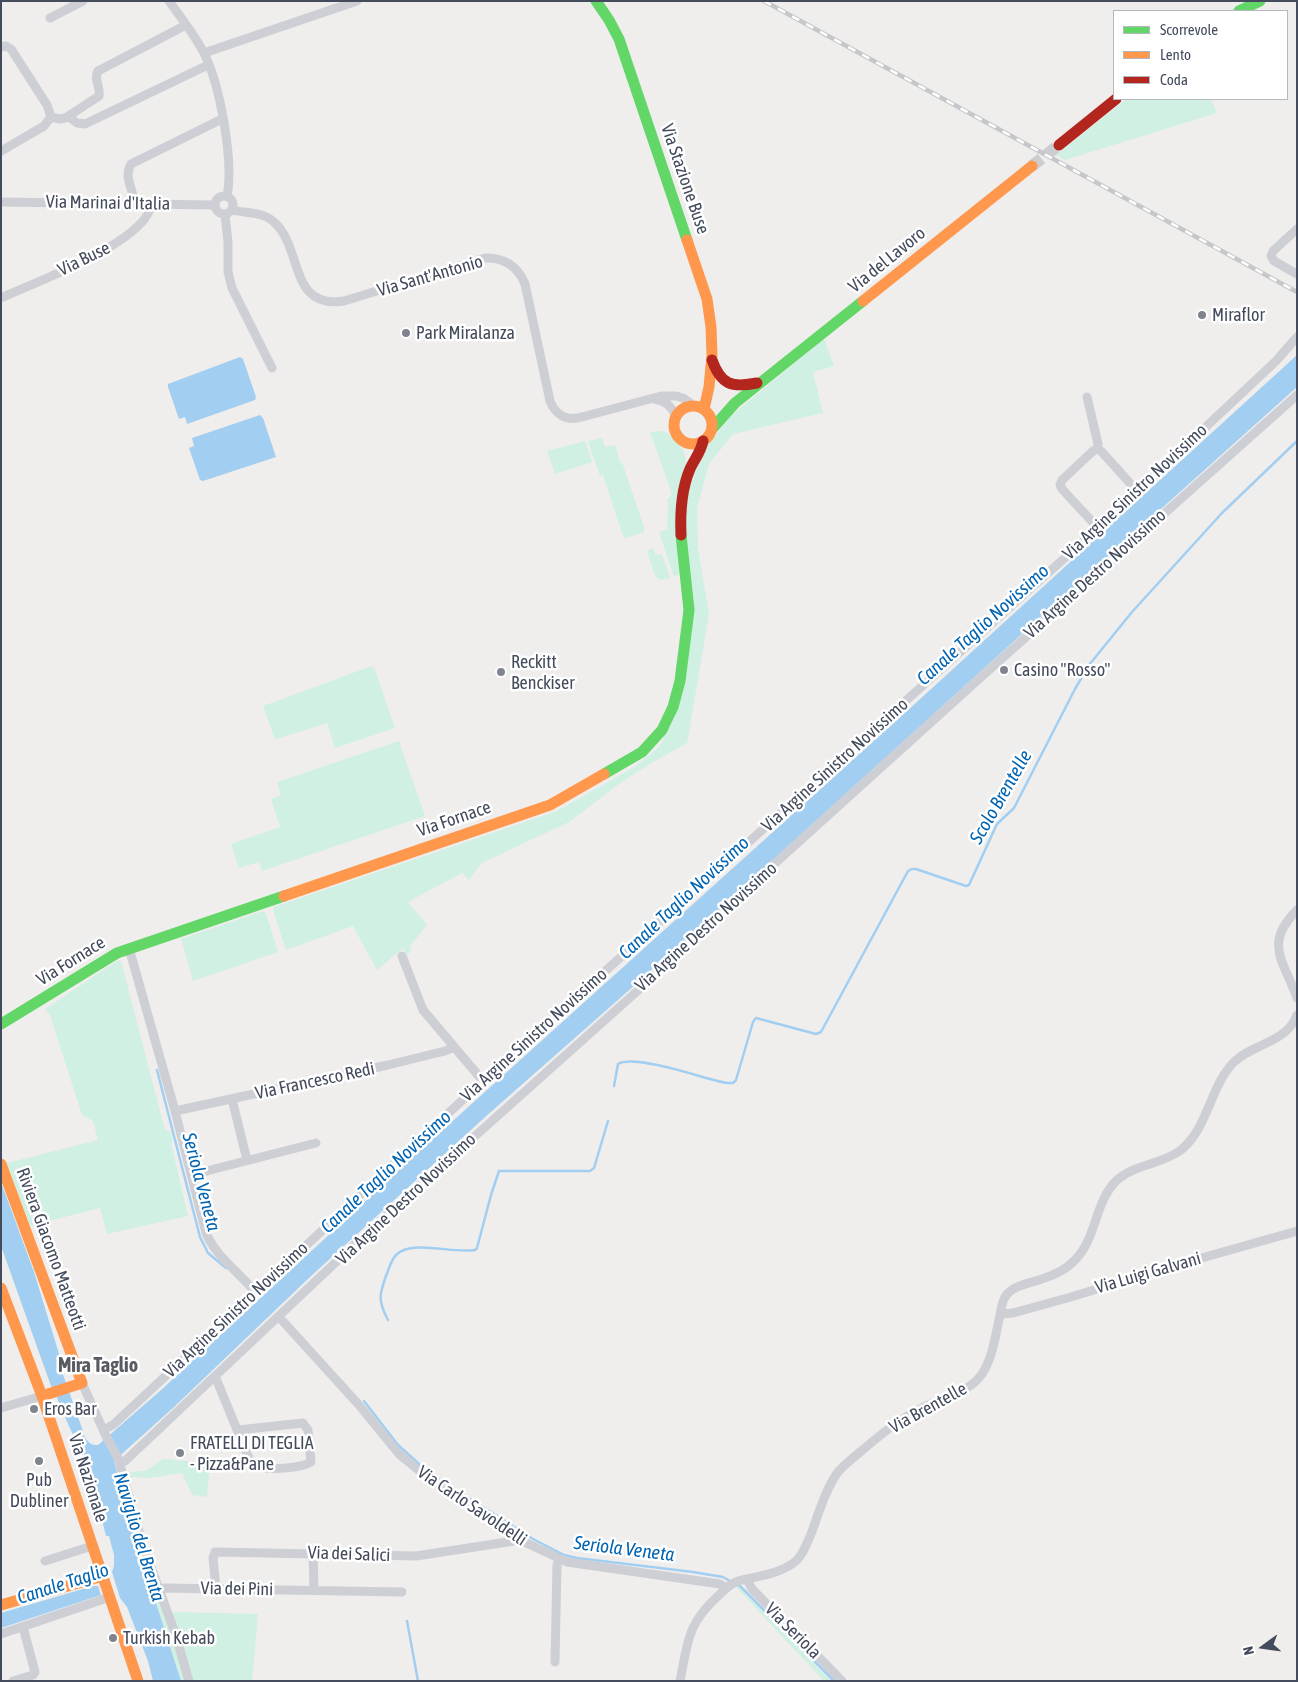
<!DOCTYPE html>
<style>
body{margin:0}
#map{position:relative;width:1298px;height:1682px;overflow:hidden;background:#efeeed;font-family:"Asap Condensed",sans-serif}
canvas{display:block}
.frame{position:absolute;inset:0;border:2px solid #434b5c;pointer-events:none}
.legend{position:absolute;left:1113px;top:10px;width:175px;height:90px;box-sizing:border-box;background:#fff;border:1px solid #b4b7be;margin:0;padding:6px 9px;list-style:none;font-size:15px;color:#434b5c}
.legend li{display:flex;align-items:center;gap:10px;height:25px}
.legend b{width:25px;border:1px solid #b4b7be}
.north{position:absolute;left:1238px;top:1622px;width:50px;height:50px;-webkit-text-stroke:4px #fff;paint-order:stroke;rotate:256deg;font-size:14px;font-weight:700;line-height:20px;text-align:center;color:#434b5c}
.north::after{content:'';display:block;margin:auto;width:18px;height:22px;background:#434b5c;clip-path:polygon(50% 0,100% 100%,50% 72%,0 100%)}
</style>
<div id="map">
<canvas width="1298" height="1682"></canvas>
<div class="frame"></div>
<ul class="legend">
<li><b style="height:6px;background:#63d668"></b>Scorrevole</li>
<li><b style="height:6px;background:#ff974d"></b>Lento</li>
<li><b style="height:6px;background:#b3261e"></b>Coda</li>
</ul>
<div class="north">N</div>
</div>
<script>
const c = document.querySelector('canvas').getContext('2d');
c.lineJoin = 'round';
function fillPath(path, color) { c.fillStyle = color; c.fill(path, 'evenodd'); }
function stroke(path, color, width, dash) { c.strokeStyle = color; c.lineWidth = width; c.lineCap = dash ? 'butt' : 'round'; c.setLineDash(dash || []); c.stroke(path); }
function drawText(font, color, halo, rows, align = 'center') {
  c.font = font + ' "Asap Condensed",sans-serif'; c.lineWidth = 5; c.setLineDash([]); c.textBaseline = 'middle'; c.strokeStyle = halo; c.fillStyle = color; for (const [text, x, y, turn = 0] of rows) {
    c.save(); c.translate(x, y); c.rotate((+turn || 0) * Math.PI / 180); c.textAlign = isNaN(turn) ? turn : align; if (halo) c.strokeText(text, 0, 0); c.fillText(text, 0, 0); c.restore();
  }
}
const green = new Path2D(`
 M1126,99h85l6,14 -152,47 -9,-5z
 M824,339l10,27 -21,6 10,41 -90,21 -24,30 -12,44 1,41 11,65 -22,129 -39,22 -29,19 -50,38 -87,41 -13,17 -7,-7 -54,29 19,23 -17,21 1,5 -4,4 -4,-7 -26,22 -24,-44 -67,24 -13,-40 1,-3 283,-96 79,-45 23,-19 14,-26 9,-27 2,-168 4,-34 15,-41 30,-37z
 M663,431c12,5 21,17 23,29l-6,110 -1,4 -5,3 -15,-45 9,-3c-3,-10 2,-16 -1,-29l5,-6 -22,-62z
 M602,438l3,9 10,-2 5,17h2l22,65v5l-20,7 -21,-64 -3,1 -12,-35z
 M585,441l7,21 -37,12 -8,-23z
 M653,548l3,7 6,-1 8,24 -10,2 -5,-4 -8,-25z
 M369,667h4l2,3 20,58 -60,20 -8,-25 -47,15 -4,1 -2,-2 -11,-31z
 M399,741l26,75 -163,55 -3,-9 -20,6 -8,-24 49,-17 -9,-28 10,-4 -4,-13z
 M263,911l3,3 12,38 -85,29 -12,-42z
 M117,961h4l44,169 6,2 2,9 -2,2 17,73 -81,18 -7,-26 -70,18 -23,-63 91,-23 -5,-19 -11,-6 -32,-100 -5,-6z
 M163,1459l47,4 -3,34 -15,-2 -10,-22 -33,5 -20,-1 1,-5 15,-1z
 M117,1473l57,165 12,43h-5l-48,-150z
 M735,1586h3l93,95h-7z
 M172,1612l86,2 -6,67h-59z`);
const water = new Path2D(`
 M1297,355v32l-243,218 -427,387 -143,126 -174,159 -137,131 -59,53 19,70 48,150h-28l-5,-20 -21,-54 -7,-9 -8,-26 2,-6v-11l-5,-19h-3l-8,-32 3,-1 -7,-23 -13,-26 1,-1 -3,-6 2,-2 -5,-10h-3c-7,-16 -14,-30 -19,-47l-3,-2 -50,-140v-64l33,90 26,85v9l23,65 -1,1c4,7 7,14 16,13l62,-54 265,-245 482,-435z
 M240,357l3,2 13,38 -1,3 -68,24 -2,-7 -6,2 -11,-32v-3z
 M260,415l3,3 13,39 -73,24 -3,-1 -11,-32 5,-2 -2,-8z
 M93,1586h5l3,9 -100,33v-15z`);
const stream = new Path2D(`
 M157,1070l43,167 8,16 18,15
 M614,1086l4,-22c14,-9 71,9 88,14 9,2 19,6 27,5l3,-3 17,-58 3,-4 60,16 5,-2 87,-161 4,-2h4l50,17 3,-1 28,-61 17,-16 61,-119 14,-24 43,-53 90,-99 75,-72
 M388,1320c-10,-19 -9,-25 -2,-44 3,-7 5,-16 10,-21 16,-16 57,-1 79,-5l2,-2 14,-53 8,-24h91l4,-3 14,-47
 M364,1401l34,44 30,27 105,67 31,16 13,3 116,14 30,5 7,4
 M738,1585l3,2 93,94
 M407,1621l11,60`);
const secondaryTunnel = new Path2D(`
 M1032,166l27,-21`);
const street = new Path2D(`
 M169,1c12,17 25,33 35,52 16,32 30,108 23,143
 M50,18l33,-17
 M1,47l5,-1 5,3 36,56 4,12 -7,9 -43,25
 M204,53l153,-52
 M51,117l9,2 9,-2 8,6 8,1 123,-59
 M67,117l32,-21c2,-9 -6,-17 -1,-25l88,-46
 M215 205a9 9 0 1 1 18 0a9 9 0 1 1-18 0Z
 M1,202l213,3
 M134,203c0,-14 -11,-25 -3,-39l91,-45
 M232,210c16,4 32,1 44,14 26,25 14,86 68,77l141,-43c18,-1 33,8 40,26l25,117c5,13 15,19 28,17l83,-22h15l7,2 7,5 1,3
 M225,215l3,27v30l4,16 40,80
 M1297,229l-24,22 -2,5 3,5 23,13
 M1,298c32,-15 148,-57 150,-94
 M1087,397l11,47 -1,5
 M654,399c12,2 17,7 22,17
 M1098,528l-36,-39 -2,-4 2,-5 31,-29 4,-2 4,2 36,40
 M1297,910c-34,34 -13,51 0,88
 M129,948l46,163 31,122c10,24 33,39 49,59
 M402,956l21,54 60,71
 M232,1099l15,61
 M175,1111l213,-46 57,-14 9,-4
 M191,1175l125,-32
 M1000,1314l13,-1 58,-16 81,-25 145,-41
 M279,1317l80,88 40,49 28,23 91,62 49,23 153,22 6,4
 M215,1376l32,78c2,5 5,10 10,12 10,5 45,2 54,-4l-3,-32 -5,-7 -65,7
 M82,1383l23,51 13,24 25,87 32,88 14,48
 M1,1408l41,-12
 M104,1430l10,-6 369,-343 615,-553 178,-167 21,-24
 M120,1463l5,-2 246,-232 272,-243 87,-82 249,-225 318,-284
 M313,1553l1,37
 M45,1561l47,-15
 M747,1579l5,10 90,92
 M216,1588l-3,-30 2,-6 201,4 98,-15 4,-2
 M159,1590l5,-2 238,4
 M1,1634l109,-37
 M555,1662l2,-97 2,-6
 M13,1681l20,-6 2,-3 -12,-45
 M680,1681c8,-40 7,-57 39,-86 6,-6 11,-11 19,-14 19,-5 44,-7 59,-21 7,-7 10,-17 14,-26 7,-19 15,-46 27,-62 6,-7 14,-13 21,-19 20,-17 40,-34 63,-45 18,-9 42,-14 56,-29 15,-17 17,-43 22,-64 1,-6 2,-13 5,-18 8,-12 22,-13 34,-17 13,-4 25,-9 34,-18 24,-22 21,-59 43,-81 18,-17 45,-16 65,-31 27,-22 29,-63 52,-87 19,-20 53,-19 64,-48`);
const fast = new Path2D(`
 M596,1l13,19 10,19 68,201
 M1239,11l21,-10
 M712,429l23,-26 128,-102
 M604,774l38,-22 20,-22 11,-23 7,-26 9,-71 -8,-75
 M1,1024l116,-71 167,-57`);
const slow = new Path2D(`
 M687,240l20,59 4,28 1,28 -3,32 -5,22
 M863,301l169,-135
 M674 425a19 19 0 1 1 38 0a19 19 0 1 1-38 0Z
 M284,896l266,-91 54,-31
 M1,1164l81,219 -40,13
 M1,1288l41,108 96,285
 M1,1605l102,-29`);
const jam = new Path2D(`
 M1059,145l57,-46
 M712,360c9,25 20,28 45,23
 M681,535c-1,-22 0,-45 9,-66 4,-9 11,-17 13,-28`);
const rail = new Path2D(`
 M764,1l533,291`);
const markers = [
 [1202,315,5,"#7f848f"],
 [406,333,5,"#7f848f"],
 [1004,670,5,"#7f848f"],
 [501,672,5,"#7f848f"],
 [34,1409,5,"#7f848f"],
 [180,1453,5,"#7f848f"],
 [39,1461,5,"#7f848f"],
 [113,1638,5,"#7f848f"]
];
const streetNames = [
 ["Via Stazione Buse",685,179,71],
 ["Via Marinai d'Italia",108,203,1],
 ["Via Buse",84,259,-26],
 ["Via del Lavoro",887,260,-39],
 ["Via Sant'Antonio",430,276,-16],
 ["Via Argine Sinistro Novissimo",1135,492,-43],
 ["Via Argine Destro Novissimo",1095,574,-42],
 ["Via Argine Sinistro Novissimo",835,765,-42],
 ["Via Fornace",454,819,-19],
 ["Via Argine Destro Novissimo",706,927,-42],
 ["Via Fornace",71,961,-32],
 ["Via Argine Sinistro Novissimo",534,1035,-42],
 ["Via Francesco Redi",315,1081,-12],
 ["Via Argine Destro Novissimo",406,1199,-43],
 ["Riviera Giacomo Matteotti",51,1249,70],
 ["Via Luigi Galvani",1148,1273,-16],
 ["Via Argine Sinistro Novissimo",236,1310,-43],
 ["Via Brentelle",928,1408,-29],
 ["Via Nazionale",88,1478,72],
 ["Via Carlo Savoldelli",472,1506,34],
 ["Via dei Salici",349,1554,2],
 ["Via dei Pini",237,1589,1],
 ["Via Seriola",793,1631,45]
];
const poiNames = [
 ["Miraflor",1212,315],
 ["Park Miralanza",416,333],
 ["Reckitt",511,662],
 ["Benckiser",511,683],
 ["Casino \"Rosso\"",1014,670],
 ["Eros Bar",44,1409],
 ["FRATELLI DI TEGLIA",190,1443],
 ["- Pizza&Pane",190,1464],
 ["Pub",39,1480,"center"],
 ["Dubliner",39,1501,"center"],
 ["Turkish Kebab",123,1638]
];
const waterNames = [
 ["Canale Taglio Novissimo",983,625,-42],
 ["Scolo Brentelle",1001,797,-60],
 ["Canale Taglio Novissimo",684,898,-43],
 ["Canale Taglio Novissimo",386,1172,-43],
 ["Seriola Veneta",201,1182,75],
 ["Naviglio del Brenta",139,1537,73],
 ["Seriola Veneta",624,1549,7],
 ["Canale Taglio",63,1584,-18]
];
const quarterNames = [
 ["Mira Taglio",98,1366]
];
fillPath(green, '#d0f0e3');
fillPath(water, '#a1cef1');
stroke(stream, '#a1cef1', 2.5);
stroke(secondaryTunnel, '#cdcdd0', 12, [12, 6]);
stroke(street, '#cecfd4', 9);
stroke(fast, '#63d668', 11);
stroke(slow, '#ff974d', 11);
stroke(jam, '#b3261e', 11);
stroke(rail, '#c6c7ca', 4.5);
stroke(rail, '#fff', 2.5, [8]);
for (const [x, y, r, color] of markers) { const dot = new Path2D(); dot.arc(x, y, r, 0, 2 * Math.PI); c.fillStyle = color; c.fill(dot); stroke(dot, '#fff', 2); }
drawText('18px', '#434b5c', '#fff', streetNames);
drawText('18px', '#434b5c', '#fff', poiNames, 'left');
drawText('italic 19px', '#0064b2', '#fff', waterNames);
drawText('bold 20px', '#595b62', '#fff', quarterNames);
</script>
